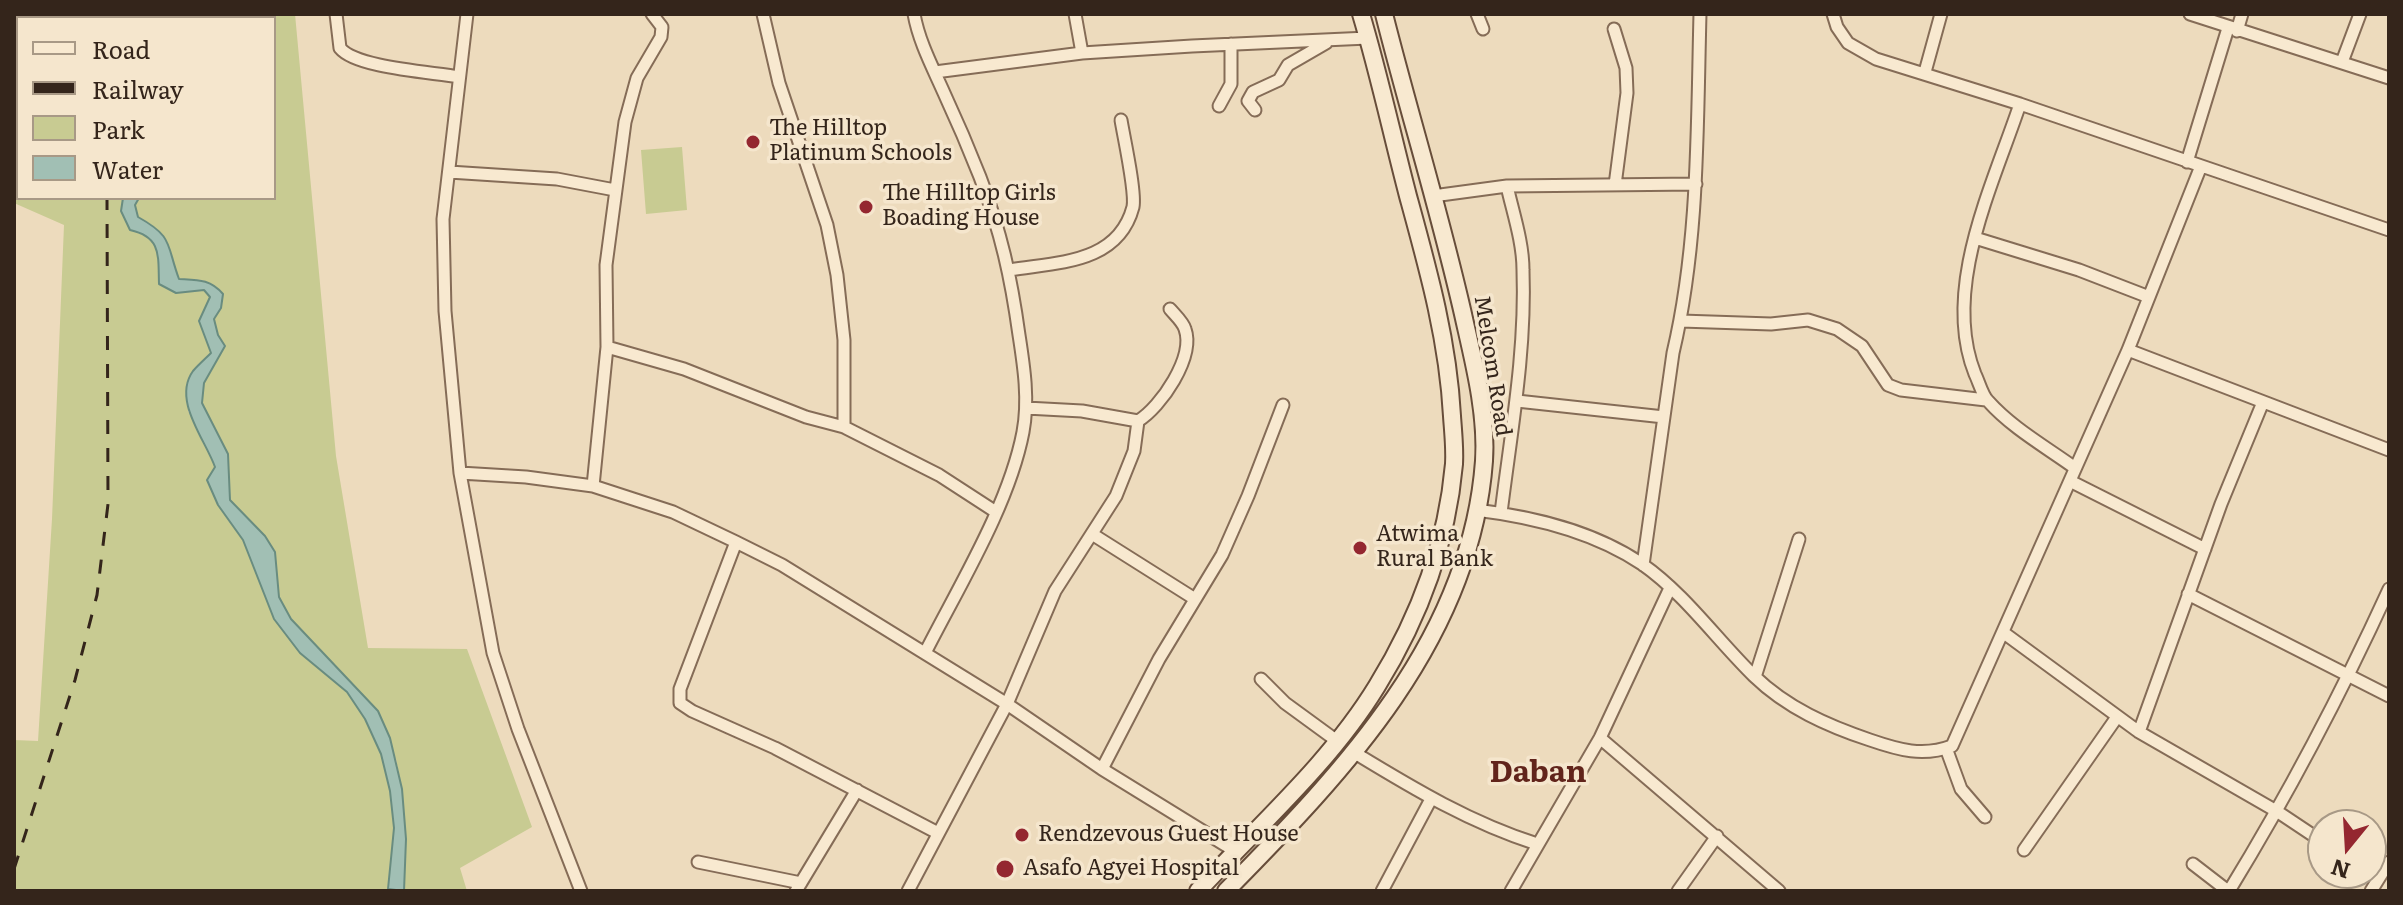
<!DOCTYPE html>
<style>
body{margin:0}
#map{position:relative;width:2403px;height:905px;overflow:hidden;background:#eddbbd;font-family:Literata,serif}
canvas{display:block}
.frame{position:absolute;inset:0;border:16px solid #34251b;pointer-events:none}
.legend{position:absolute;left:16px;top:16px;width:260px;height:184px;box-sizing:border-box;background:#f5e6cd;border:2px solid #a89986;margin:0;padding:10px 14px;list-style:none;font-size:24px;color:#34251b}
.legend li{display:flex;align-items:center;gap:16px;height:40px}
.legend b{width:40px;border:2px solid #a89986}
.north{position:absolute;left:2307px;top:809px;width:80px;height:80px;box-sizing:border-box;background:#f5e6cd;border:2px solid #a89986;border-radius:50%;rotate:198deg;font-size:22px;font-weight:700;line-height:32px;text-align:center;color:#34251b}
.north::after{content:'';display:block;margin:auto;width:28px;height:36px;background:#942730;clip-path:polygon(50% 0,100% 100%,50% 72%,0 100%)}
</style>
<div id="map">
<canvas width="2403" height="905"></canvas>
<div class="frame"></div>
<ul class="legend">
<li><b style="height:10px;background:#f8e9d0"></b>Road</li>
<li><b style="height:10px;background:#34251b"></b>Railway</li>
<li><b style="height:22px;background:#c8cb92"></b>Park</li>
<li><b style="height:22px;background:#a1bfb4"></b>Water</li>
</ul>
<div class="north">N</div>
</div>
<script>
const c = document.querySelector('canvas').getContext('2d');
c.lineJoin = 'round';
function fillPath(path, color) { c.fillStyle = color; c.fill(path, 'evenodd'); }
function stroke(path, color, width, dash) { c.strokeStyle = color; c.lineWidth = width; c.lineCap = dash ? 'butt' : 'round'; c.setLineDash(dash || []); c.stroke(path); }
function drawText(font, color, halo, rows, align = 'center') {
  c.font = font + ' Literata,serif'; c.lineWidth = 7; c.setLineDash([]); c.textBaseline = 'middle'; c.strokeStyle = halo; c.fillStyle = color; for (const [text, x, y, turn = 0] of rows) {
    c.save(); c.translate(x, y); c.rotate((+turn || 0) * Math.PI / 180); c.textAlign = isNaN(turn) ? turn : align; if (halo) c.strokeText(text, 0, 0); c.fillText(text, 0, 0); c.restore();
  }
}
const green = new Path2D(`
 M14,14h136l-2,4h-130v180h105l-2,13 34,34 3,7 1,32 46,6 6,7 -12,24 12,32 -19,19 -4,39 20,37 7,19 3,38 25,35 31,79 73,73 18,27 16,35 9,37 4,37 -5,63h-375v-151l24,1 14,-222 12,-294 -50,-22z
 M163,14h132l41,442 32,192 99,1 65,178 -72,41 7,23h-63l2,-52 -4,-50 -6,-30 -78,-110 -27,-30 -12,-22 -4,-45 -45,-52 -2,-46 -26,-51 2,-20 16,-27 -6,-37 7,-11 -18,-28 -24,-1c-12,-33 -6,-44 -41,-62l-3,-12 4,-7h135v-180h-112z
 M682,147l5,63 -41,4 -5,-64z`);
const water = new Path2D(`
 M123,198h16l-4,7 3,12c36,20 28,27 41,62 19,1 31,0 44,15l-2,14 -7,11 4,16 7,11 -21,37 -2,20 26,51 2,46 35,36 10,16 4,45 12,22 87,92 12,27 12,51 4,50 -2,52 -16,-2 6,-61 -4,-37 -9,-37 -16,-35 -18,-27 -47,-39 -26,-34 -31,-79 -25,-35 -11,-25 8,-13c-10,-28 -43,-67 -22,-96 5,-6 12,-12 18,-18l-12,-32 11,-24 -6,-7 -28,3 -17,-9c-1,-28 3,-47 -29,-54l-9,-19z`);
const minor = new Path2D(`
 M336,14l4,34c16,20 92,24 119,29
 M467,14l-24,205 2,92 15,162 33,180 25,76 63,162
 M763,14l16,69 48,142 10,50 7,65v87
 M914,14c5,28 19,54 30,79 13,28 25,56 36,84 21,55 31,100 39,158 5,32 10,65 4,97 -14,73 -64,154 -98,221
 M1075,14l7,39
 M1477,14l6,15
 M1833,14l4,13 11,16 28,16 144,45 369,126
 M2190,14l199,64
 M1614,29l12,39 1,25 -12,92
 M2237,31l5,-17
 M2342,62l18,-48
 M935,72l147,-19 110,-7 176,-8
 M1925,72l16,-58
 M2020,104c-27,81 -79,185 -45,270 4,8 7,21 13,27 24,27 58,46 87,67
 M1219,106l12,-22v-40
 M1255,110l-7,-9 5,-9 26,-12 9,-15 38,-22
 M2187,162l41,-134
 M449,172l108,7 58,11
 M1433,196l74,-10 189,-2
 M1975,238l104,32 70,27
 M1010,270c47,-8 108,-6 123,-63 3,-15 -9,-69 -12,-87
 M1681,321l90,3 37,-4 29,9 25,17 26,39 13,5 85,10
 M607,347l77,22 122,48 38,10 95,48 57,37
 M2128,350l261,100
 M1517,401l147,16
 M1026,408l56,3 56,10c23,-14 57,-64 47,-92 -2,-7 -10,-14 -15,-20
 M460,473l66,4 67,9 80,26 63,30 46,23 225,139 95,65 133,82
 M2070,481l135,68
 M593,486l14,-139 -1,-82 19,-143 12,-44 24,-41 1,-10 -10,-13
 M1476,510c58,7 117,21 166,54 43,30 75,76 112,112 33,32 74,50 116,64 29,10 53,17 82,6l176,-396 73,-184
 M1501,513c10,-81 25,-161 22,-243 0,-28 -10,-57 -16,-84
 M1092,534l103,65
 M736,542l-56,147v14l12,8 83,37 163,85
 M1643,565l30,-212c26,-110 24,-226 27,-339
 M2188,594l201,102
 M2004,633l135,99 139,80 45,30
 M1755,677l44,-138
 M1261,679l24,24 52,38
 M2139,732l82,-228 42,-102
 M1600,738l179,153
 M1946,748l15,41 24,28
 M1355,753c59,36 116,70 182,91
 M1102,769l57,-110 63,-104 26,-59 35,-91
 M2024,850l93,-133
 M698,862l103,21
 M2193,864l35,27
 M796,891l61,-101
 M908,891l99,-187 48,-113 61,-95 18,-45 4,-30
 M1382,891l49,-92
 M1511,891l89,-153 70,-150
 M1678,891l39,-55
 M2229,891c60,-98 112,-197 160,-302
 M2371,891l18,-29`);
const secondary = new Path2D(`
 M1198,891c61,-66 132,-128 179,-205 42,-68 70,-143 77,-222 1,-16 -1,-33 -2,-48 -4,-76 -24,-147 -44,-220 -16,-61 -29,-122 -47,-182
 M1226,891c118,-120 245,-252 258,-430 3,-45 -9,-94 -19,-138 -23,-104 -55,-206 -81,-309`);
const rail = new Path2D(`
 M112,18v-4
 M14,869l61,-189 22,-85 11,-91 -1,-306`);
const markers = [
 [753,142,8,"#942730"],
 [866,207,8,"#942730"],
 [1360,548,8,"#942730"],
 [1022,835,8,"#942730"],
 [1005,869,10,"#942730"]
];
const poiNames = [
 ["The Hilltop",769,129],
 ["Platinum Schools",769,154],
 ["The Hilltop Girls",882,194],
 ["Boading House",882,219],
 ["Atwima",1376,535],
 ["Rural Bank",1376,560],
 ["Rendzevous Guest House",1038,835],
 ["Asafo Agyei Hospital",1023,869]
];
const streetNames = [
 ["Melcom Road",1492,366,81]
];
const districtNames = [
 ["Daban",1538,773]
];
fillPath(green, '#c8cb92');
fillPath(water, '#a1bfb4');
stroke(water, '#698c80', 2);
stroke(minor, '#856c57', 15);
stroke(secondary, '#674d3a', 20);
stroke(minor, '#f8e9d0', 11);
stroke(secondary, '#f8e9d0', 16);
stroke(rail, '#34251b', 3, [14, 14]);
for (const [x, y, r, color] of markers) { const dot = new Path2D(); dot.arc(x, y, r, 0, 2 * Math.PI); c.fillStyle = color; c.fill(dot); stroke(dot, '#f5e6cd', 3); }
drawText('22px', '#34251b', '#f5e6cd', poiNames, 'left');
drawText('22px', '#34251b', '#f5e6cd', streetNames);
drawText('bold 30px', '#61241b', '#f5e6cd', districtNames);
</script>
